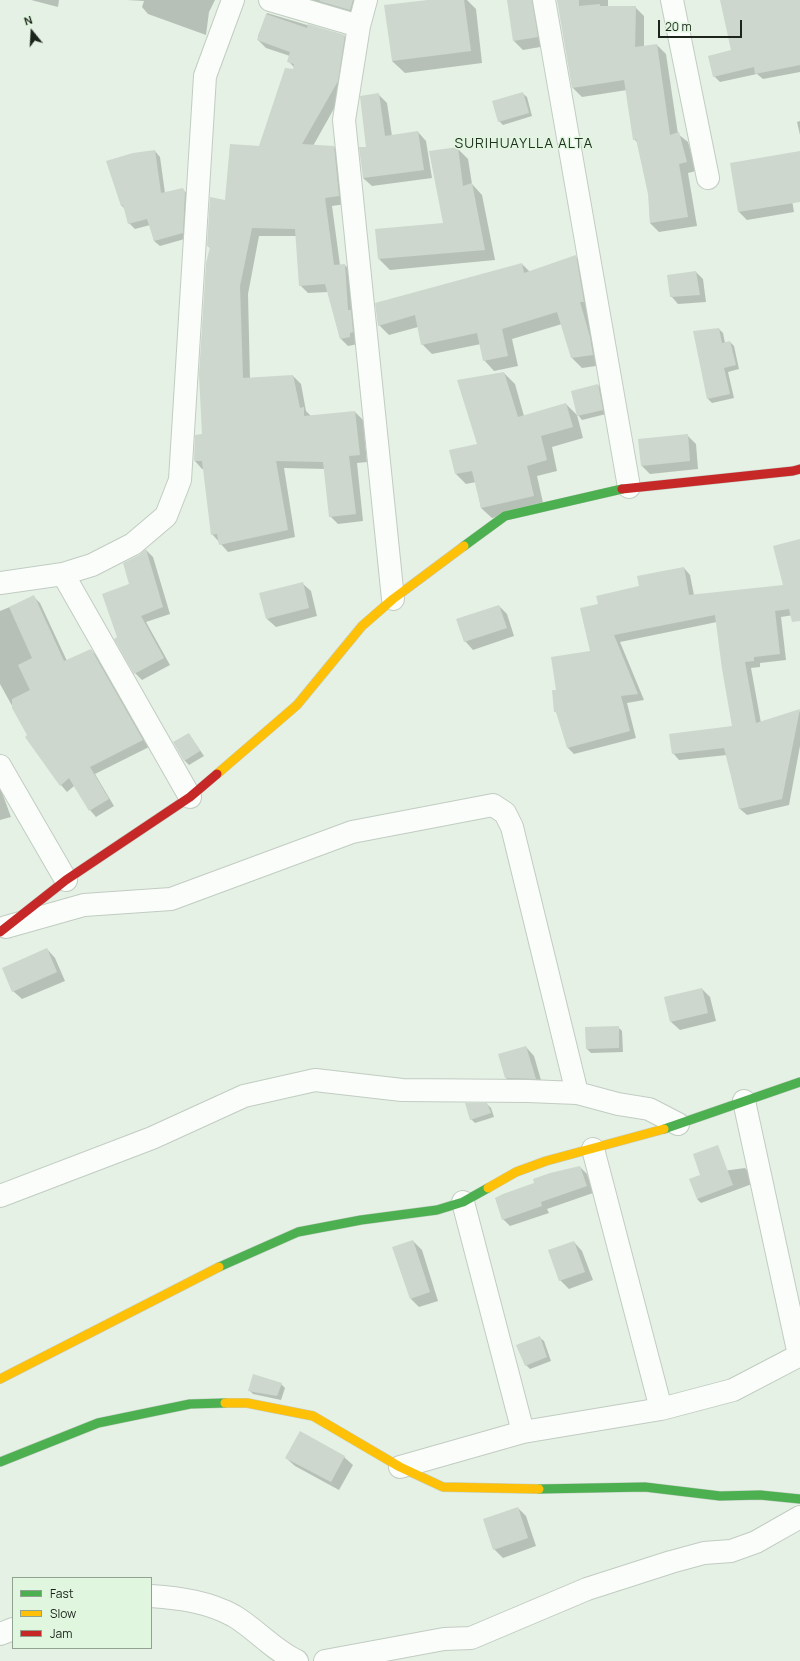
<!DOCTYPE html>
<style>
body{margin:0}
#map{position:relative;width:800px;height:1661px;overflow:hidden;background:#e5f1e4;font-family:Manrope,sans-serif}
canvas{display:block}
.legend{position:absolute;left:12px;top:1577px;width:140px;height:72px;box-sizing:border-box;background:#e0f6df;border:1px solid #92a291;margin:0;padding:5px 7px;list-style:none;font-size:12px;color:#1c241c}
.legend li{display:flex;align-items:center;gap:8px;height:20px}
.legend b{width:20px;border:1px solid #92a291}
.north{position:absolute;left:12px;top:12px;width:40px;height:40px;-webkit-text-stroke:3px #e0f6df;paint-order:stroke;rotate:342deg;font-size:11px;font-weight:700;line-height:16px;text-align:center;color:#1c241c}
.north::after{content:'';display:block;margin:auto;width:14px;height:18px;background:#1c241c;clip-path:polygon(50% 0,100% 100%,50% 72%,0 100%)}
.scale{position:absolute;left:658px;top:20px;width:84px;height:18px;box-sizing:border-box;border:2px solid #1c241c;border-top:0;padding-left:5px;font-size:12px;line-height:14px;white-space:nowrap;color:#1c241c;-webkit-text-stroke:3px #e0f6df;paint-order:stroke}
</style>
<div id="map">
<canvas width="800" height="1661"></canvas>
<ul class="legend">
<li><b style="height:5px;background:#4caf50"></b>Fast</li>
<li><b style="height:5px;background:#ffc107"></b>Slow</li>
<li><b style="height:5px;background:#c62828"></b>Jam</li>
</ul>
<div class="north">N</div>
<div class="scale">20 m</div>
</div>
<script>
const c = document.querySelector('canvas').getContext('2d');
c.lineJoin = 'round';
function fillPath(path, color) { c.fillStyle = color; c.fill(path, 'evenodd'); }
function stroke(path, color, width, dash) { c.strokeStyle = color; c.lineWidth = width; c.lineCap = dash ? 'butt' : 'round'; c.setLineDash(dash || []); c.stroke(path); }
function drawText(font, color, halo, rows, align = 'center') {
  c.font = font + ' Manrope,sans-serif'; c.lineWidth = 3; c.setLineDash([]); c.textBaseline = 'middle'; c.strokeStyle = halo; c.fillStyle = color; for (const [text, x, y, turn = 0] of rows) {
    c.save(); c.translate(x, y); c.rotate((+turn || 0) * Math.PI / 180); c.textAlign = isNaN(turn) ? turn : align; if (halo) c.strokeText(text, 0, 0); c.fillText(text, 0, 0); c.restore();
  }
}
const shadow = new Path2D(`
 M31,0h28l-1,7z
 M127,0h88l-6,12 -3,23 -58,-21 -6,-7 2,-6z
 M305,0h53l-3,15z
 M436,0h31l9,9 6,54 -77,10 -13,-12z
 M508,0h36l2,46 -23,4 -9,-9z
 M558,0h50v7h27l9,9v31l13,-2 9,9 12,80 10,8 8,29 -8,2 9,53 -38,6 -9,-9 -1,-29 -11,-51 -4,-4 -7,-49 -45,7 -9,-9z
 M721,0h79v72l-37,7 -6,-5 -37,8 -6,-6 19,-25z
 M267,13l77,23 8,8 -7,45 -32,57 21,1 7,7 5,50 -14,2 8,59h5l7,8 6,71 -10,2 -8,-8 -12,-46 -20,1 -8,-8 -3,-49h-38l-11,58 2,85 43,-3 8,8 5,27 5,5 44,-4 8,8 4,42 -10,1 6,58 -25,3 -8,-8 -5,-47 -41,-1 11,69 -67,15 -16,-18 -8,-65h-2l-7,-8 1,-26h7l8,-186 -3,-3 18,-44 34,-55 34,-77 1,-2 -7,-7 2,-5 -24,-8 -8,-8v-4z
 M522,93l5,4 5,19 -29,9 -4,-4z
 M378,94l9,9 5,33 26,-4 8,9 6,37 -60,8 -9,-8 4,-30z
 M800,121v14l-3,-13z
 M457,148l11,11 4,25 10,11 13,65 -105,10 -11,-11 65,-36z
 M155,151l5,6 5,36 17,-4 6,5v44l-28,8 -6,-5 -4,-16 -15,4 -6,-6 -4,-14 -4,-4z
 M731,164h55l8,48 -47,8 -8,-8z
 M576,257l10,10 17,98 -21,3 -10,-10 -10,-34 -50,15 6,27 -24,5 -10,-11 -3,-16 -49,10 -10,-10 -4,-17 -29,8 -10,-10 143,-61 8,8z
 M696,272l7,7 3,23 -28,2 -7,-8z
 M719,329l4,4 2,10 5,-1 4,4 5,23 -11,3 6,26 -22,5 -4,-4z
 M504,373l11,11 9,32 42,-12 11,11 6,23 -31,9 5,24 -20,5 7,31 -52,11 -11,-10 -5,-26 -10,2 -10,-10 22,-29z
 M598,385l4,4 4,25 -24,6 -4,-5z
 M687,435l9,9 2,25 -48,5 -9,-9z
 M800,540v74l-19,3 5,43 -26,3v4l-9,1 10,55 39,-12v35l-11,59 -42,10 -7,-6 -13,-54 -48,5 -6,-7 61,-26 -17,-105 -97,20 24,58 -17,3 9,35 -62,16 -6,-6 -10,-33 -3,-4 2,-20 34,-39 8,-47 85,-37 6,7 4,20 90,-9z
 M146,550l7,7 17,57 -24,8 24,43 -28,15 -7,-7 -5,-88 9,-29z
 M302,583l9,8 6,25 -41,11 -9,-8z
 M34,597l6,6 27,58 24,-11 7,7 51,90 -54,27 19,32 -18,11 -6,-7 -16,-24 -7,6 -6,-7 -29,-43 -32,-58v-73z
 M499,606l8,8 7,22 -41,14 -8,-9z
 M189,734l15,22 -15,9 -4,-4 -11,-19z
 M0,787l11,30 -11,3z
 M47,949l8,9 10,23 -43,18 -9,-8z
 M702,989l8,8 6,24 -36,9 -9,-8z
 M618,1027l4,4 1,21 -32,1 -4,-4z
 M526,1047l8,9 9,31 -28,-1 -9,-8z
 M487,1104l4,4 3,9 -19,6 -4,-4z
 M580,1167l7,7 6,19 -46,16 2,4 -39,13 -7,-7z
 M745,1168l4,4 3,12 -51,19 -4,-4 11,-26z
 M413,1241l9,9 16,51 -19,6 -8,-8z
 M574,1242l8,9 11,29 -24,9 -9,-9z
 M539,1337l5,4 7,20 -21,8 -4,-4z
 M281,1384l4,4 -4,12 -28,-6 -4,-4z
 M344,1457l9,8 -14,25 -44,-24 -9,-8z
 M518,1508l8,8 10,30 -33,12 -9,-9z`);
const building = new Path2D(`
 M320,0h33l-3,10 -31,-9z
 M428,0h36l7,51 -79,10 -8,-56z
 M507,0h25l6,37 -25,4z
 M557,0h22v6l21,-2v2h36l-1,41 22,-3 13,91 9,-3 8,30 -8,2 9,53 -38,6 -2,-29 -12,-55 -3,1 -9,-60 -52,8z
 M720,0h80v65l-45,9 -1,-7 -41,10 -5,-21 23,-6z
 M266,14l41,14 1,-4 37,11 -7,46 -36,63 32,2 5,50 -14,2 9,67 11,-1 3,46h3l2,22 -3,1v4l-10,2 -15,-55 -26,2 -4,-57 -43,-1 -12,58 3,92 50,-3 7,33 4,-1v9l51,-5 5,44 -11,1 7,58 -27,3 -6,-55 -47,-1 12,69 -69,15 -2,-11 -6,1 -9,-74h-8l1,-26 7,-1 -3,-59 7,-112 4,-16 -3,-1 3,-49 15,3 5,-56 29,2 26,-78 8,1 1,-5 -7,-2 3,-10 -33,-12z
 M523,92l6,21 -31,9 -6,-21z
 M379,93l6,43 33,-5 6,39 -61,8 -4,-31h7l-6,-51z
 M458,147l5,39 9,-3 13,67 -107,9 -3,-30 68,-6 -14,-72z
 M155,150l6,43 22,-5 2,4 -2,41 -29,8 -7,-22 -19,5 -5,-19 -2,1 -15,-45 27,-8z
 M800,151v51l-62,10 -8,-49z
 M576,255l8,47h-4l10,35 3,18 -22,3 -14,-46 -55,17 6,27 -25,5 -6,-28 -56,12 -6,-30 -37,11 -3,-23 147,-40 2,10z
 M696,271l4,24 -30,2 -3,-22z
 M719,328l3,15 8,-2 6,24 -12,3 6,26 -23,5 -14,-68z
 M504,372l14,45 48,-14 7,24 -32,9 6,24 -20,6 7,30 -53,12 -9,-37 -17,3 -6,-24 28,-6 -20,-64z
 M598,384l5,26 -26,6 -6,-25z
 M688,434l2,27 -49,5 -3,-27z
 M800,539v82l-8,1 -3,-13 -14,2 5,43 -26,3v4l-9,1 11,61 44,-14 -18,90 -43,10 -15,-61 -52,6 -3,-20 63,-8 -10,-57 -7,-54 -101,20 24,59 -17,2 9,35 -63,17 -11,-36h-2l-2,-22h4l-5,-33 39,-6 -10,-43 18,-4 -2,-8 43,-10 -2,-10 47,-9 5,28 94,-10 -10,-39z
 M146,549l17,58 -22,9 23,42 -30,16 -20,-35 3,-2 -15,-43 27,-10 -6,-21 16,-8z
 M303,582l6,26 -43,11 -7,-26z
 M34,595l30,66 27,-12 52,91 -53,27 19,32 -20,12 -20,-33 -9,8 -35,-49 2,-2 -15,-27v-9l18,-9 -12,-25 14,-7 -23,-51z
 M499,605l8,23 -43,14 -8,-23z
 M189,733l11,18 -16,10 -11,-19z
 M47,948l10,24 -45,20 -10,-24z
 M702,988l6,25 -38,9 -6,-25z
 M619,1026v22l-33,1 -1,-22z
 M526,1046l10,33 -31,-1 -7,-24z
 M465,1103h22l4,10 -21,7z
 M718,1145l15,40 -36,14 -8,-20 11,-4 -7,-21z
 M580,1166l7,20 -46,16 1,4 -40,14 -7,-22 8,-4 31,-11 -1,-4 17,-6z
 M413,1240l17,52 -20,7 -18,-52z
 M574,1241l11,31 -26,9 -11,-31z
 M540,1336l7,21 -22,9 -9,-21z
 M253,1374l29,9 -5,13 -29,-5z
 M300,1431l45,25 -14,26 -46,-24z
 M518,1507l10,31 -35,12 -10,-31z`);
const street = new Path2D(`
 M270,0l89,26
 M366,0l-7,26 -15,94 49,479
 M544,0l85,487
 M672,0l36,178
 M63,574l127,223
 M0,583l63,-9 29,-9 41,-21 33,-28 14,-36 25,-404 28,-76
 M0,766l66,114
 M6,927l78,-22 87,-6 181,-67 141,-27 12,8 7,14 65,266
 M744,1101l55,254
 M593,1149l68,260
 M0,1196l152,-58 92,-42 71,-16 87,10 126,1 49,2 41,11 31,5 29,15
 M463,1202l60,230
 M400,1467l123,-35 138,-23 72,-19 67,-35
 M151,1596c29,2 58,6 83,20 22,13 39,34 63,45
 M0,1634l13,-5
 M325,1661l119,-22 27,-1 116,-49 84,-27 33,-9 27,-2 25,-9 44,-25`);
const fast = new Path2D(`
 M464,546l41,-30 117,-27
 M664,1129l136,-47
 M219,1267l79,-35 63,-12 76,-10 26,-8 25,-14
 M0,1462l98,-39 92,-19 35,-1
 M539,1489l106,-2 75,9 40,-1 40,4`);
const slow = new Path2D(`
 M217,774l80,-69 65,-79 31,-27 71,-53
 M488,1188l28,-16 30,-11 118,-32
 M0,1379l219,-112
 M225,1403h22l66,13 87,51 43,20 96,2`);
const jam = new Path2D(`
 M622,489l171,-18 7,-2
 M0,932l66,-52 124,-83 27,-23`);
const quarterNames = [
 ["SURIHUAYLLA ALTA",524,144]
];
fillPath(shadow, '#0003');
fillPath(building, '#cdd7cd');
stroke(street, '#c2ccc2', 24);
stroke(fast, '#c2ccc2', 10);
stroke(slow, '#c2ccc2', 10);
stroke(jam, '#c2ccc2', 10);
stroke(street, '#fbfdfb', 22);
stroke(fast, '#4caf50', 9);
stroke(slow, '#ffc107', 9);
stroke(jam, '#c62828', 9);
c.letterSpacing = '1px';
drawText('14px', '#203120', '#e0f6df', quarterNames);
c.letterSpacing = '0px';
</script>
